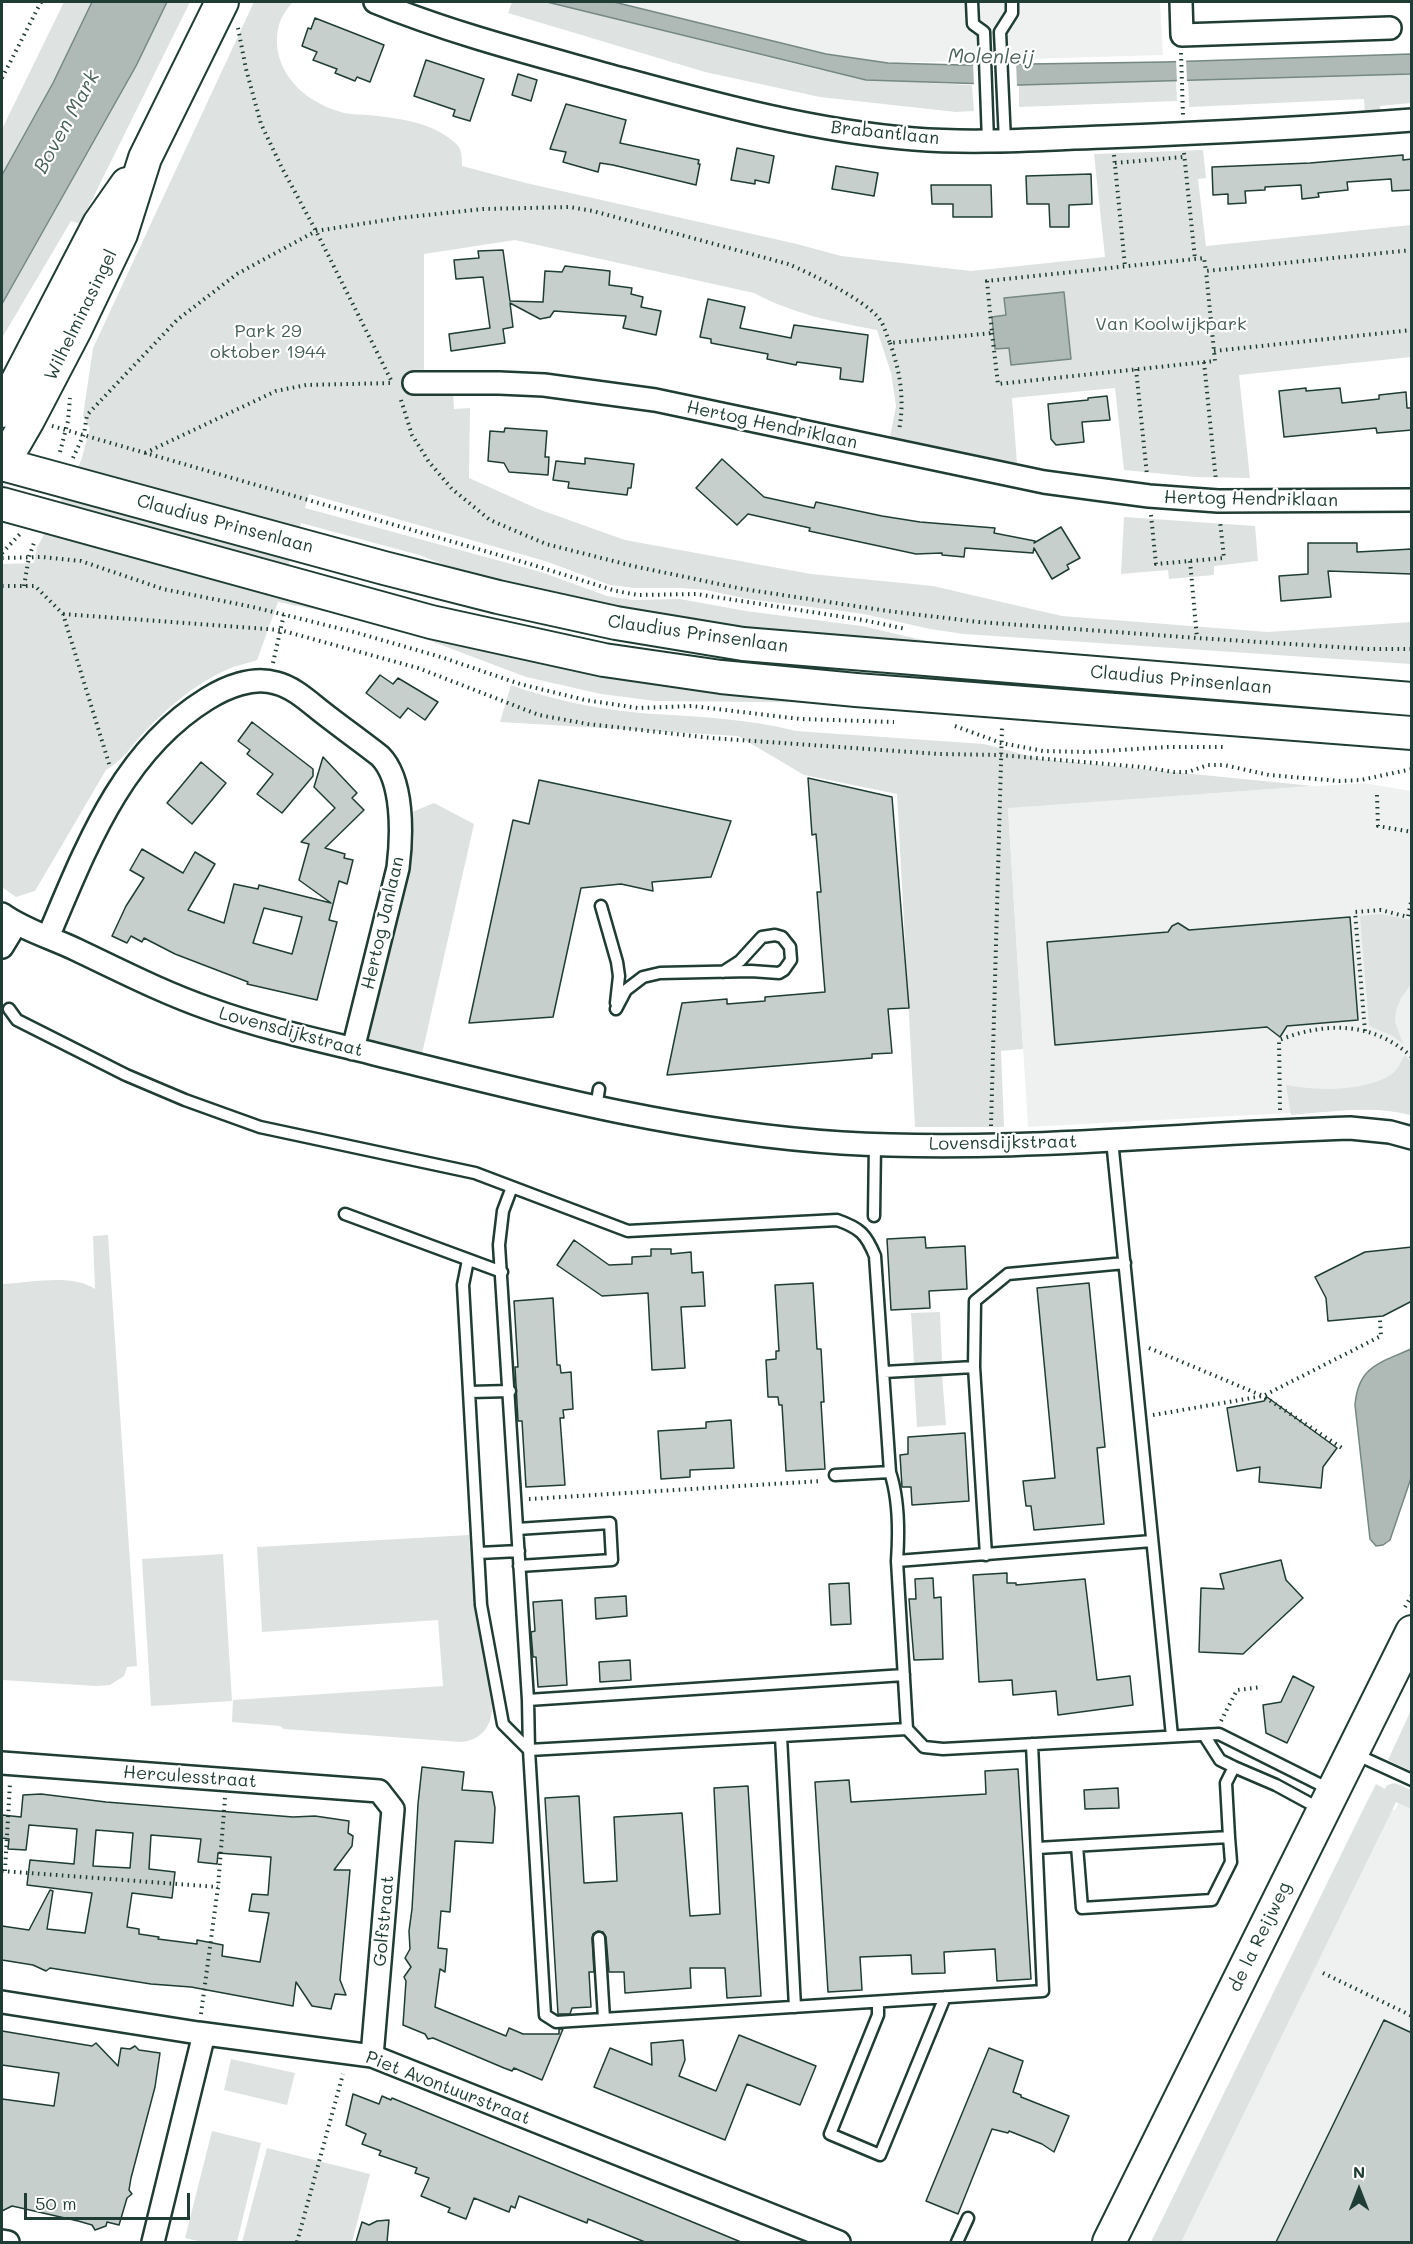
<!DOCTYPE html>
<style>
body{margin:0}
#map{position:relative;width:1413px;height:2244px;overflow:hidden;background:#fff;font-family:Mali,sans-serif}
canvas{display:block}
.frame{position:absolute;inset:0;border:3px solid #1f3d34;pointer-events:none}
.north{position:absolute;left:1329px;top:2160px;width:60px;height:60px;-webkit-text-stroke:4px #fff;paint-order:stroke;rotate:0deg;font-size:16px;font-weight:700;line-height:24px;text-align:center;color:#1f3d34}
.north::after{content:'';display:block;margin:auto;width:21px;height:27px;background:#1f3d34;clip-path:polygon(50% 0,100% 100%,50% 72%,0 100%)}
.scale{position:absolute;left:24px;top:2193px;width:166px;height:27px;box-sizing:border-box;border:3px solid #1f3d34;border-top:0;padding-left:8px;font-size:18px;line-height:21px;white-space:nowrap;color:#1f3d34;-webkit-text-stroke:4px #fff;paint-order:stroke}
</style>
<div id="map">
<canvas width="1413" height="2244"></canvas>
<div class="frame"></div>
<div class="north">N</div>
<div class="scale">50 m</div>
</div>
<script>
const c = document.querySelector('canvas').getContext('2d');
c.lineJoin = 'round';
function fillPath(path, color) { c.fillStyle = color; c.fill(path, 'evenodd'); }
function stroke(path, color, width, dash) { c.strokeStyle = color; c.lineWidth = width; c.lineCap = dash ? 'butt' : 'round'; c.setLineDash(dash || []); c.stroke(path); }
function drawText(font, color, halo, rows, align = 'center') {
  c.font = font + ' Mali,sans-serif'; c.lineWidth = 4.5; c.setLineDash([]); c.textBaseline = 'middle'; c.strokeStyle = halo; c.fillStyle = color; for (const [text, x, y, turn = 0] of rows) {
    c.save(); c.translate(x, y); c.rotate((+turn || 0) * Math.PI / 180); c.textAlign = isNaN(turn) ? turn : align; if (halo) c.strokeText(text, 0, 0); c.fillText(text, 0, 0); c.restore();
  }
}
const built = new Path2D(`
 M614,2h546l3,53 -275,8 -62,-9z
 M1364,783l47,8v324l-28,-5h-38l-317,17 -20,-320z
 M1406,1789l5,3v450h-260l218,-445 26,13z`);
const green = new Path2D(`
 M64,2h28l-39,81 -51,92v-46z
 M167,2h23l-110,222 -9,-3 -69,117v-34l134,-238z
 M254,2h39c-14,15 -18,29 -15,50 6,31 34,52 63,60 8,3 18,2 27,3 27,3 52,5 75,19 6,4 13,8 17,15 2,5 2,12 2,17l64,17 271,61 44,12 130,15 134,-14 -11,-103 109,-4 3,28 -8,1 8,67 205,-21v132l-172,18 11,103 -55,-1 -71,-7 -9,-82 -103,10 5,65 -127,-26 6,-31 -5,-33 -14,-43c-43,-8 -84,-16 -123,-37l-239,-53 -91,14v134h29l1,21 16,-1 -1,70 69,31 87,31 186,34 122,12 129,30 206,16 143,-10v42l-447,-30 -34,-5 -66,-15 -116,-15 -42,-9 -25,-2h-47l-24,-3 -65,-24 -236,-67 -4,14 236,64 66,24 26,4 47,-1 66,12 116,15 65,15 36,5 12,5 -180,-13 -279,-45 -97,-38 -118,-32 -21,70 583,110 -208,-2 -54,-7 -75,-17 -143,-54 -105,-21 -21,58c-11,4 -24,6 -35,12 -28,13 -52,34 -74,56 -15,15 -24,32 -42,42l-71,121 -19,6 -14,-10v-323l32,-1 3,-15 44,-87 9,-33 -7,-12 10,-68z
 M512,2h35l273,68 110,13 42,2 2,26 -18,1 -136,-15 -115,-25 -197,-59z
 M1411,74v29l-31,3 1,8 -16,1 -1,-16 -175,8 -1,-28z
 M1176,79l1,22 -158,6v-22z
 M1124,517l131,9 3,35 -44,5v9l-45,4 -1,-9 -47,4z
 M511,685c39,15 102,27 144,29 48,3 95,5 141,17l188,13 57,15 273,27 -306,22 15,241 -22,2 3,76h-89l-18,-333 -93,-19 -66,-39 -238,-14z
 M434,803l40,21 -52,230 -57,-14 44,-171 -1,-42 4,-15z
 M1381,914l30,6v64l-10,14 -5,13 -1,11 8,22 -10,-8 -24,-10 -9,-110z
 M1405,1055l6,7v53c-38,-10 -81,-3 -120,0l-5,-30c31,6 79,7 106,-11 8,-6 8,-13 13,-19z
 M108,1235l29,431 -10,1 -3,9 -14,9 -14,1 -94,-6v-396c27,-1 70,-11 93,5l-2,-53z
 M940,1312l2,49 -28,2 -3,-50z
 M942,1375l4,50 -29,2 -3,-50z
 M469,1535l5,73 18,99c0,20 -12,34 -32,35l-176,-13 -4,-3 -48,-4 1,-22 210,-14 -5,-66 -176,12 -5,-85z
 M223,1554l9,147 -81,5 -9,-147z
 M1411,1710l1,61h-1l-23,-11z
 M1395,1783l16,7v19l-15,-7 -215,440h-30l225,-458 9,5 2,-4z
 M231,2059l64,14 -8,32 -63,-15z
 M212,2131l49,12 -24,99h-35l-17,-4z
 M267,2148l103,26 -18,68h-110z`);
const water = new Path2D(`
 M92,2h75l-31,64 -134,238v-129l51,-92z
 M547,2h67l212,52 62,9 73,2 204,-3 246,-8v20l-392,11 -153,-5z
 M1064,292l7,67 -60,6 -2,-17 -14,1 -3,-32 14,-2 -2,-17z
 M1411,1349v129l-21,62 -7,5 -7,1 -6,-7 -15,-134c3,-39 25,-42 56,-56z`);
const pier = new Path2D(`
 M1186,58l1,24h-10l-1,-23z
 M1016,61l1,26h-43l-1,-25z`);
const building = new Path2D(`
 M315,18l69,27 -14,37 -13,-5 -2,4 -20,-8 2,-4 -24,-9 4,-8 -15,-6 6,-18 3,1z
 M426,60l58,19 -14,42 -17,-5 2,-6 -41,-14z
 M518,74l19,6 -6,21 -19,-6z
 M566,104l60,16 -6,23 79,17 -1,4h2l-4,21 -83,-20 -13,-2 -2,9 -35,-10 3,-10 -16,-3z
 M737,148l37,8 -5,27 -14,-3v4l-24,-4z
 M1403,155v5l9,-1v31l-20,1 -1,-12 -44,3 1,8 -30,3 1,4 -17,2 -1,-14 -36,2v3l-20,1 1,12 -18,1v-10l-15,1 -1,-28 98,-4z
 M836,166l42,7 -4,23 -42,-7z
 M1091,174l1,30 -23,1v22h-19l-1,-23h-22l-1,-28z
 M931,185h60l1,32h-39v-13h-21z
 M503,250l7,51 33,1 2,-31 17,1 3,-6 45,5 -1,14 23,3 -1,6 12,3 -2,10 20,4 -5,24 -33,-7 3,-12 -72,-5 -4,6 -10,2 -30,-16 3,24 -10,2 2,14 -54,8 -2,-17 41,-6 -7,-51 -27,2 -2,-19 25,-2 -1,-7z
 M708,299l37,8 -5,21 51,10 3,-13 74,10 -5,47 -23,-3 1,-11 -44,-6 -1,3 -29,-6 1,-5 -57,-11v-4l-11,-2z
 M1306,388v3l34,-3 2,15 37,-4v-4l27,-3 1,16h5v22l-35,3 -1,-5 -92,9 -5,-46z
 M1107,396l3,24 -28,2 2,20 -28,3 -5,-6 -3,-35 40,-4v-2z
 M505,428l42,3 -2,26h4l-1,18 -39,-3 -5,-9 -16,-2 2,-30 14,1z
 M585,458l49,6 -3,24h-3l-1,7 -59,-7 1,-6 -16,-2 3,-19 29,3z
 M722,459l42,38 50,11 2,-6 66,14 38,6 75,6 -1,5 41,8 -1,2 27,-16 19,31 -13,7 2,4 -17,10 -18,-31 -1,5 -68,-5 -1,9 -22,-2v-2l-26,1 -107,-23 1,-3 -62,-14 -11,11 -41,-37z
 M1308,543h49v9l55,-3v25l-84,-3 3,26 -50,4 -2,-25 29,-2z
 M380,675l13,9 5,-6 40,24 -13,18 -17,-12 -8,10 -34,-25z
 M252,722l61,47v7l-31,37 -25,-19 16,-20 -26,-20 3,-4 -12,-9z
 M323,757l34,36 -5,5 12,12 -39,38 20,6 -1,4 9,2 -6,24 -8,-3 -10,39 8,2 -20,78 -70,-16 1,-2 -73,-28 -31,-16 -2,4 -11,-6 -4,7 -15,-7 14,-30 18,-28 -14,-8 12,-21 41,24 12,-21 20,12 -27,46 36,13 10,-39 24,5 1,-4 72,18 -32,-23 10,-36 -8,-2 34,-34 -21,-21zM264,908l38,9 -10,37 -39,-11z
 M201,762l25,21 -34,41 -25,-21z
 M808,778l84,19 17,211 -21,1 4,44 -20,1v4l-205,17 15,-72 45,-4v5l38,-3v-4l60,-5 -8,-100h4l-5,-58 -4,1z
 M539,780l192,41 -20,56 -59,5 1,9 -32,-7 -40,4 -28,129 -84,6 44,-203 16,4z
 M1350,917l8,103 -71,6 -7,11 -13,-10 -212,18 -8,-103 121,-10 4,-6 6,-3 11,7z
 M925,1237l1,11 39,-2 2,43 -38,2 1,17 -39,2 -4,-71z
 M574,1240l35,25 23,-1v-7l19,-1v-7h20v5l20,-2 1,21 11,-1 2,34 -24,1 4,61 -33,2 -4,-77 -46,3 -45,-31z
 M1412,1247v54l-29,15 -55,5 -2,-23 -11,-21 50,-25z
 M813,1283l4,66h4l3,53h-3l4,67 -39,2 -4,-66h-3l-1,-8h-10l-2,-37 10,-1v-8h3l-4,-66z
 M1089,1283l16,164 -8,1 7,76 -70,6 -3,-24h-5l-3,-25 32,-3 -18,-190z
 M553,1298l4,67h3l1,8 10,-1 2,37 -10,1 1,8h-4l5,67 -39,2 -4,-66h-4l-3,-54h3l-4,-66z
 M1267,1397l70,51 -14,19 -2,21 -62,-6 1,-15 -23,4 -10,-63 37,-7z
 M731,1420l3,48 -44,2v7l-29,2 -3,-48 48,-3v-6z
 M965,1433l4,68 -57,4 -1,-18h-9l-2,-32 8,-1v-17z
 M1281,1560l5,20 17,18 -60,56 -44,-2 2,-64 23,1 -4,-15z
 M1007,1573v10h9v2l69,-6 12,101 33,-4 3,29 -75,10 -2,-24 -43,4 -1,-15 -33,2 -6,-107z
 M933,1578l1,20 7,-1 2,62 -29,1 -5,-61h7l-1,-20z
 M849,1583l2,41 -20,1 -2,-41z
 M626,1596l1,20 -31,3 -1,-21z
 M562,1600l5,85 -29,2 -2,-30h-3l-2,-25 4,-1 -2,-29z
 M630,1660l1,20 -31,2 -1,-20z
 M1293,1676l21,11 -27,56 -21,-10 -3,-28 18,-3z
 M422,1767l42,5 -2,18 30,2 3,16 -2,35 -38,-2 -5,71 -9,-1 -3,37 9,1 -2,23 -5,-3 -5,38 71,29 3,-8 14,6h36v-5h4l-21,51 -28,-12 -2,3 -8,-3 -71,-30 -5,1 -3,-5 -22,-9 3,-44 -2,-4 7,-10 -6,-9 5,-9 -1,-18 3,-22 6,-105z
 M1018,1769l13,210 -34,2 -2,-32 -51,3 1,21 -33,1 -1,-19 -51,2 2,33 -34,2 -13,-210 34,-2 2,22 135,-8 -1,-23z
 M748,1786l13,210 -34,2 -2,-30h-35l1,20 -66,5 -1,-21h-15l-3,-35 -3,-5 -5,-1 -5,3 -1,4 2,34h-5l2,35 -19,1 -2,6h-12l-13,-216 34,-2 5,87 33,-2 -3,-64 68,-4 8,103 30,-2 -6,-126z
 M1118,1788l1,20 -34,1 -1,-19z
 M41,1794l65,8 187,15 22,-1 34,5 -1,12 5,3 -1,10 -18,24h16l-10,110 6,15 -11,-1 -4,15 -19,-3 -16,-24 -3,24 -102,-19 -40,-3 -101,-16 -4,3 -13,-6 -31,-5v-34l27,4 21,-40 3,1 -6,38 38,4 7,-40 -65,-8 3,-25 44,4 3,-35 -48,-4 -3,25 -18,-1 1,-10 -7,-1v-23l19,2 2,-22zM96,1830l37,3 -3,35 -37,-2zM151,1835l50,4 -3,23 19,2 1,-11 53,4 -3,38 -16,-1 -3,17 20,2 -9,49 -38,-6 1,-11 -26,-5v4l-39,-5 1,-2 -20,-3v-5l-12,-2 5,-34 40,5 3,-26 -26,-3z
 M1384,2020l28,13v209h-136z
 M2,2031l90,15 4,-3 22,23 3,-18 9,1 5,-3 4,4 21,3 -5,34 -24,91 -2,12 3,4 -5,4 -8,27 -12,-3 -1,4 -11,4 -3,-5 -14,-4 -57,-13 -9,-2 -10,5v-112l52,7 5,-33 -57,-8z
 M739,2035l77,31 -16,39 -53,-21 -22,56 -131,-53 16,-39 42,17 -1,-22 32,-3 2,20 -6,16 37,15z
 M989,2048l34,13 -10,31 8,3v2l48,19 -15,36 -12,-8 -33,-13 -1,2 -16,-4 -34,85 -32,-13z
 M353,2094l26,10 3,-8 9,4 1,-2 349,144h-96l-57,-23 -1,4 -68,-27 -4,12 -4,-2 -2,6 -35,-14 -8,21 -18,-7 2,-4 -29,-12 8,-18 -14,-5 2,-5 -38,-13 2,-4 -19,-7 4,-10 -20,-9z
 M389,2220l-2,22h-31l6,-20 7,3 8,-4z`);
const path = new Path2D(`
 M238,28l8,41 15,55 21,44 34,63 76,151
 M1181,53l2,62
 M2,78l39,-76
 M1184,153l11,106
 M1114,155l11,111
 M1115,163l68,-6
 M992,333l6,51 217,-23 -9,-90
 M890,343c10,28 15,57 9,87
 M1214,351l198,-21
 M1204,362l12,119
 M1136,369l11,106
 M401,400l11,35 17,27 23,27 38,31 56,24 87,22 110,23 145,22 91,11 218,16 171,11h44
 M52,426l478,138 86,27 22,4 58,-1 167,26 43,9
 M60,452l8,-31 2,-23
 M145,453l131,-62 30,-6 87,-2
 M73,458l11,-24 3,-19 90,-95 60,-46 79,-43 83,-13 84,-9 87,-2 23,4 195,53c24,10 73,34 90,53 6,7 8,17 12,26l102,-10 -5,-52 217,-23 2,13 206,-21
 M1151,515l5,49 68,-6 -4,-37
 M2,553l18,-19
 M2,558l40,-1 39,4 82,28 90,18 101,25 87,25 79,27 65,16 53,8 54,-2 108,13 94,3
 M1190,561l7,77
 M2,586h33l28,28 47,153
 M24,586l5,-29 6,-17
 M63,614l217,16 138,38 121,47 49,9 123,14 228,16 61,1 142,12 32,5h14l20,-7h16l45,10 70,6 22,-1 51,-11
 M273,663l11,-49
 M955,726l46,17 42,8 45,1 80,-5h55
 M1377,795l1,31 34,6
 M1412,897l-4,20h4
 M1365,1031l-10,-119 26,-2 27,7
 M1280,1110l-1,-70c47,-18 93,-19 133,17
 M991,1126l11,-400
 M1149,1348l114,48 79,52
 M1153,1415l110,-19 118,-60 -1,-16
 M529,1499l292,-18
 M1405,1607l7,-12
 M1221,1721l16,-31 25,-3
 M2,1871l216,16
 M5,1871l5,-88
 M1323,1973l89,43
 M201,2014l17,-127 7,-89
 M297,2242l46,-168`);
const lane = new Path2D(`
 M972,2l1,22 11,8 4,109
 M1005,141l-5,-109 12,-19v-11
 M601,906l16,56 2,14 -3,27
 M9,1009l8,11 109,55 59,25 75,27 215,46 37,14
 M616,1009l10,-19 17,-13 17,-4 91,-2 28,2 5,-3 7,-10 -1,-13 -8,-10 -7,-2 -13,2 -22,24 -17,11
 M596,1108l3,-19
 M1112,1140l60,596
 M345,1214l157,58
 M874,1216l1,-72
 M468,1260l-5,25 18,320 22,119 26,26 378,-21
 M974,1367l1,-66 33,-27 117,-11
 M884,1372l90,-5 12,188
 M470,1392l40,-1
 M835,1475l55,-3
 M517,1529l93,-6 2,37 -93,6
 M479,1553l40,-2
 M897,1561l255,-20
 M528,1700l376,-25
 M781,1736l14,271
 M1032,1744l11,247 -487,31 -11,-7 -16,-265 -1,-50 -29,-455 4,-34 9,-24 116,44 209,-11c23,8 29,14 38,36l15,216c9,27 9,61 7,89l10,168 17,18 19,2 276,-15 112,56
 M1355,1754l57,26
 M1234,1767l42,18 46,25
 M1077,1846l5,62 130,-8 19,-38 -2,-25
 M1037,1848l192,-11 -3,-54 8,-16 -14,-7 -16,-25
 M599,1938l5,81
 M878,2002v13l-48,119 50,21 65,-158
 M957,2242l11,-24`);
const street = new Path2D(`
 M375,2c76,31 154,51 233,73 100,27 202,56 306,64 63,5 127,0 190,-2 103,-4 205,-9 308,-17
 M1181,2l1,33 208,-7
 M414,383h85l45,2 111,15 389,82 52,7 53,7 69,5 194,-1
 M2,914c22,16 50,24 75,36 44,21 87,43 133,59 52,19 108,31 161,44 156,39 311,80 471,90 170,10 338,-10 508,-15l40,4 22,6
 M48,937c38,-89 73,-185 159,-238 19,-12 46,-23 69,-16 17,4 32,18 46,29 19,15 39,29 58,44 24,24 22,80 18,112l-45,181
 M2,947l14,-23
 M2,1763l377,28 14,18 -21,247
 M2,2002l196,31 174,23 467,186
 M2,2241l6,1
 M153,2242l51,-208`);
const secondary = new Path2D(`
 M2,411l97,-187 28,-40
 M2,464l382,104 114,29 118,26 127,21 669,55
 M2,465l26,-45 47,-90 46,-96 24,-76 77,-156
 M2,504l429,118 173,38 117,17 135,13 556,43
 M1109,2242l303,-610`);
const streetNames = [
 ["Brabantlaan",885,133,6],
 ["Wilhelminasingel",81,315,-64],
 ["Hertog Hendriklaan",772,425,12],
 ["Hertog Hendriklaan",1251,499,1],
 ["Claudius Prinsenlaan",225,524,15],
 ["Claudius Prinsenlaan",698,634,8],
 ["Claudius Prinsenlaan",1181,680,5],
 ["Hertog Janlaan",383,923,-77],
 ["Lovensdijkstraat",291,1032,15],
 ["Lovensdijkstraat",1003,1143,-1],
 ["Herculesstraat",190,1777,4],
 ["Golfstraat",384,1921,-85],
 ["de la Reijweg",1260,1937,-64],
 ["Piet Avontuurstraat",448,2088,21]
];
const parkNames = [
 ["Van Koolwijkpark",1171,324],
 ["Park 29",268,331],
 ["oktober 1944",268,352]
];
const waterNames = [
 ["Molenleij",991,57,1],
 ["Boven Mark",67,122,-61]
];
fillPath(built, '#eef1f0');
fillPath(green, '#dee3e2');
fillPath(water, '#afbab7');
stroke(water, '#758883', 1.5);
fillPath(pier, '#fff');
fillPath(building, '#c7cfcc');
stroke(building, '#1f3d34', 1.5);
stroke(lane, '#1f3d34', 15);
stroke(street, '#1f3d34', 26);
stroke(secondary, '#1f3d34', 36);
stroke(path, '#1f3d34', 4, [1.5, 4.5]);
stroke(lane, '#fff', 10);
stroke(street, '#fff', 21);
stroke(secondary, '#fff', 32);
drawText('18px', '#1f3d34', '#fff', streetNames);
drawText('18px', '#455e57', '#fff', parkNames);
drawText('italic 20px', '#4a625b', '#fff', waterNames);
</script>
